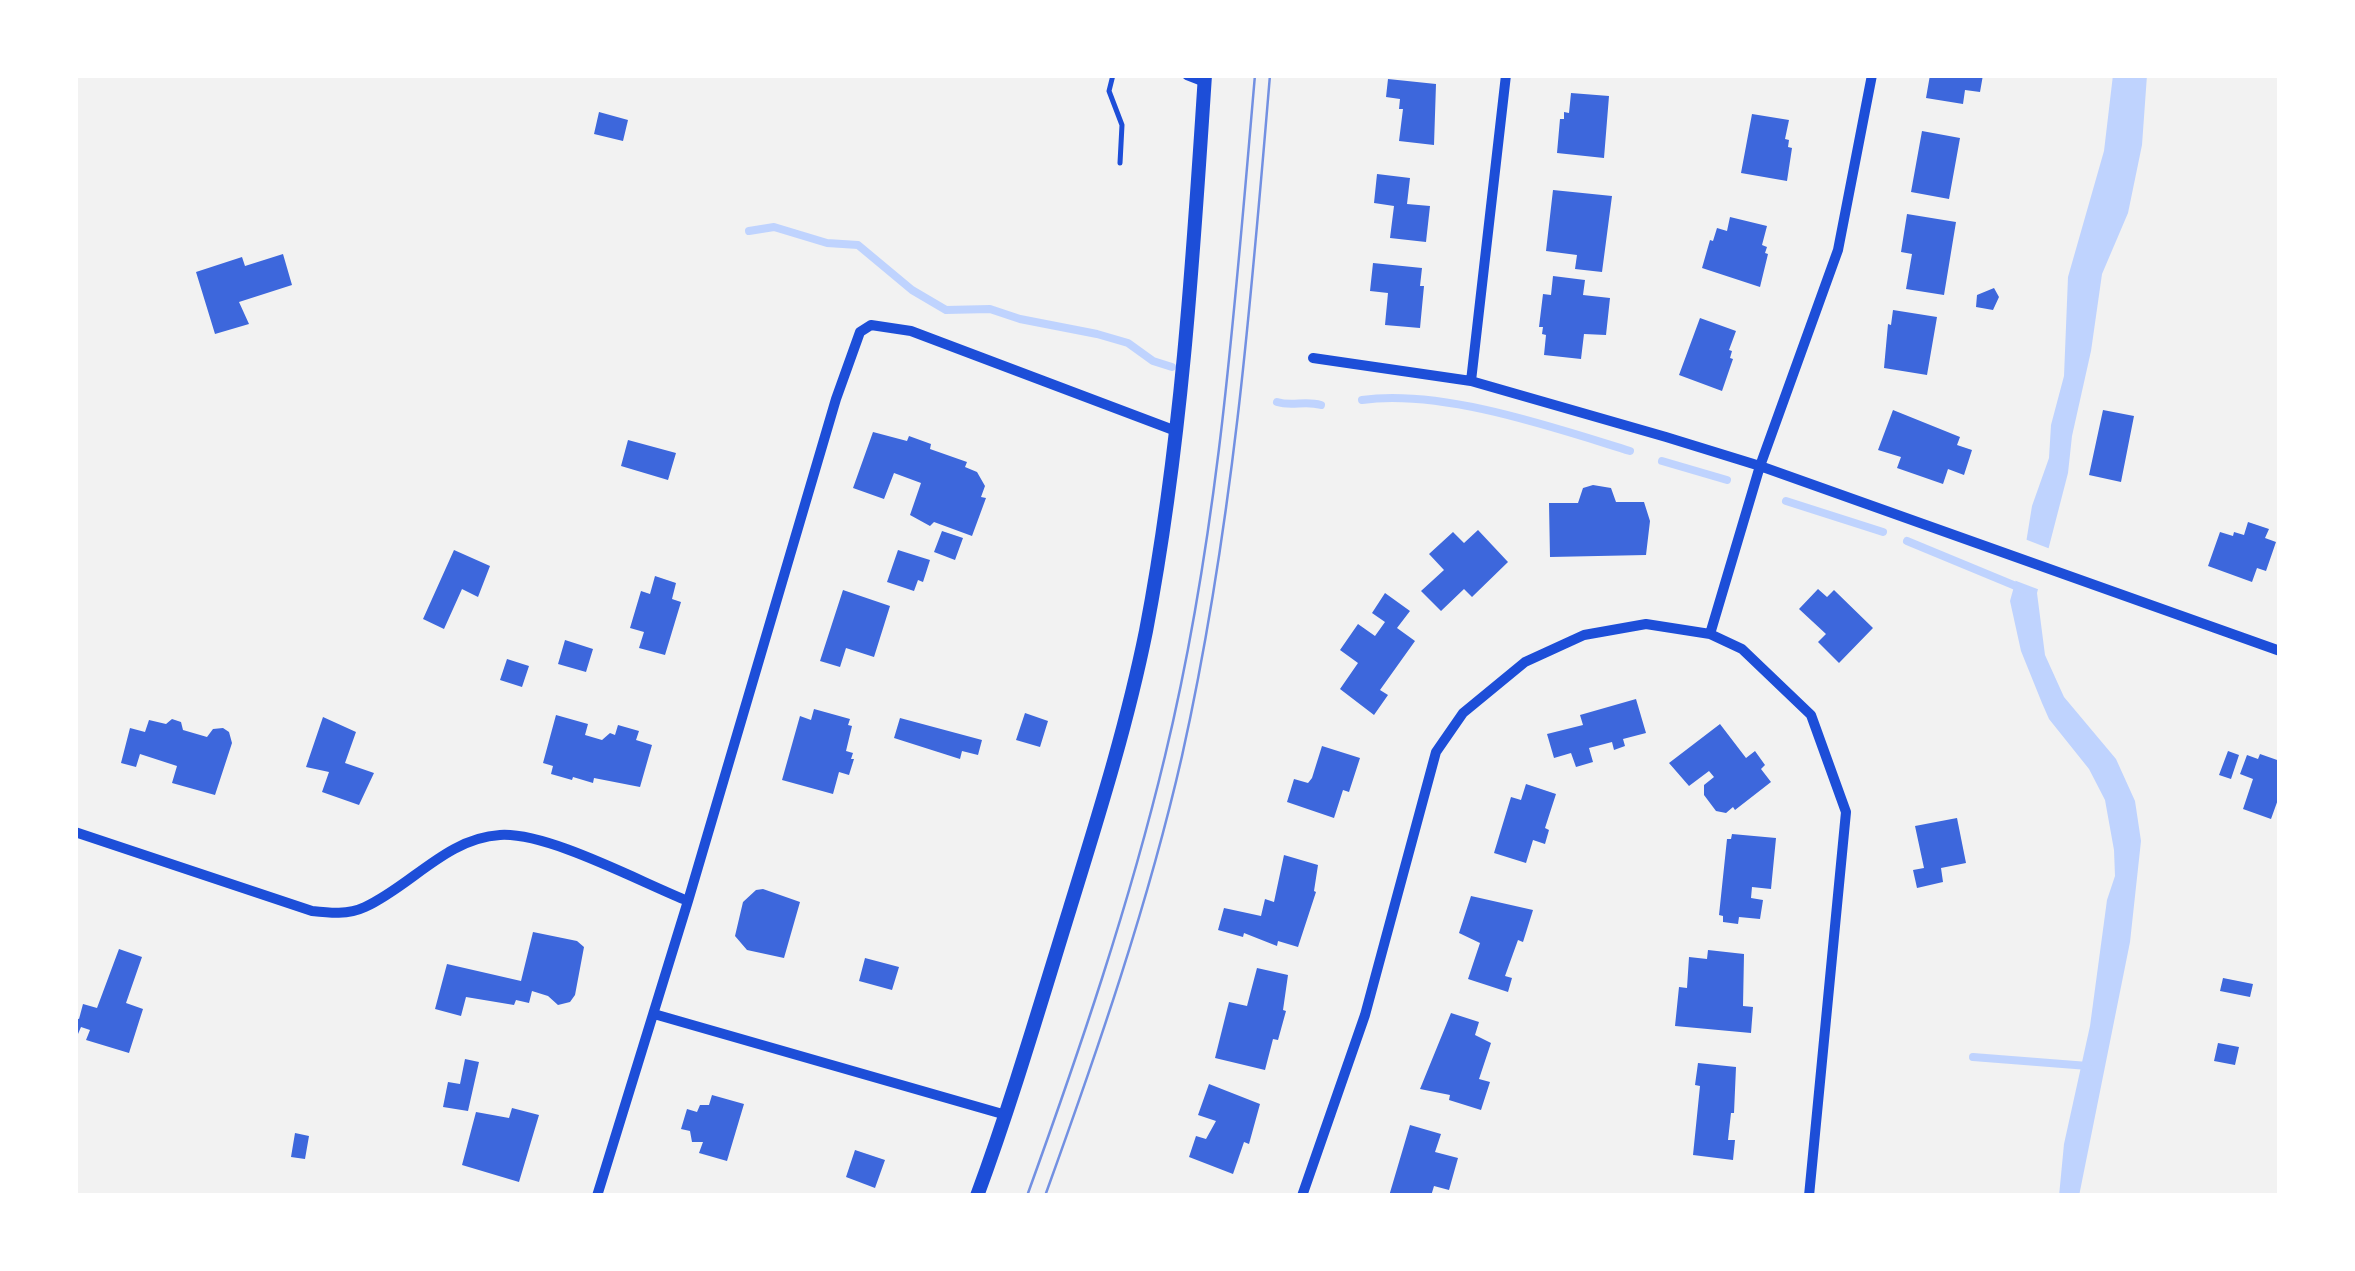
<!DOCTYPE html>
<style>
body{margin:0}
#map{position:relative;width:2355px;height:1271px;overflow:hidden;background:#f2f2f2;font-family:Roboto,sans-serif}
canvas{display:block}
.frame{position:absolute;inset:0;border:78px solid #fff;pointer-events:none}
</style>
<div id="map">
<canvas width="2355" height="1271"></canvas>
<div class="frame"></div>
</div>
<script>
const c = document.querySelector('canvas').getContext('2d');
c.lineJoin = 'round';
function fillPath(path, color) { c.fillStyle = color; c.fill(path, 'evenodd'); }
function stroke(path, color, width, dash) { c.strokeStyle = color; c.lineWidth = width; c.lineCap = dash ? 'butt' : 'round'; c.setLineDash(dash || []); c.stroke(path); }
const water = new Path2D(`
 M2113,75h34l-5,70 -14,68 -26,61 -11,77 -19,85 -4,37 -31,120 8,62 19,42 52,62 19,42 6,40 -11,101 -51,254h-20l5,-52 26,-118 17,-126 8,-24 -1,-26 -9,-50 -16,-31 -40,-50 -7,-16 -21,-52 -11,-50 16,-58 6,-37 17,-48 2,-33 13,-49 4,-99 36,-126z`);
const pier = new Path2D(`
 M2022,538l31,12 -13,40 -29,-11z`);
const stream = new Path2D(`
 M749,231l25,-4 53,16 31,2 54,45 34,20 44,-1 30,10 77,15 31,9 25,18 19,6
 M1362,400c80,-11 190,27 268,51
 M1277,402c16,5 27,-2 44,3
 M1662,461l65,19
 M1786,501l97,31
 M1907,541l116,48
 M1973,1057l115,9`);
const building = new Path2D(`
 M1930,75h53l-3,17 -15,-2 -2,14 -37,-6z
 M1388,79l48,5 -2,61 -35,-4 4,-32h-4l1,-10 -14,-2z
 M1571,93l38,3 -5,62 -47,-5 3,-34h4v-7l5,1z
 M599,112l29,8 -5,21 -29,-7z
 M1752,114l37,6 -4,19 4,1 -1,7 4,1 -5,33 -46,-8z
 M1922,131l38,7 -11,61 -38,-7z
 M1377,174l33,4 -3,26 23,2 -4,36 -36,-4 4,-32 -20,-3z
 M1553,190l59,6 -10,76 -27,-3 2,-14 -31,-4z
 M1907,214l49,8 -12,73 -38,-6 6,-35 -11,-2z
 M1730,217l37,9 -5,19 5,2 -2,6 3,1 -8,33 -58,-19 8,-28 3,1 4,-13 10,3z
 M283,254l9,31 -53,17 10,22 -34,10 -19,-62 46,-15 3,9z
 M1373,263l49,5 -2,18h4l-4,42 -35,-3 3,-32 -18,-2z
 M1553,276l32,4 -2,15 27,3 -4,37 -22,-1 -3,25 -37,-4 2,-20 -4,-1 1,-7h-4l4,-33 8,1z
 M1994,288l5,9 -6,13 -17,-3 1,-12z
 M1893,310l44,7 -10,58 -43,-7 4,-44 3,1z
 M1700,318l36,13 -7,19 3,1 -2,7 3,1 -11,32 -43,-16z
 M1893,410l67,27 -3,8 15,5 -8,25 -16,-6 -5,15 -46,-16 4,-11 -23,-7z
 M2103,410l31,6 -13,66 -32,-7z
 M873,432l34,9 2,-5 22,8 -1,5 37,13 -2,5 12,5 8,14 -4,11 5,1 -14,38 -38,-14 -4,4 -20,-11 11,-32 -27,-10 -10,26 -31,-11z
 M628,440l48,13 -8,27 -47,-14z
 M1593,485l18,3 5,14h28l6,19 -4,34 -96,2 -1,-54h29l5,-15z
 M2248,522l21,7 -4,9 11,4 -10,29 -9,-3 -5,14 -44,-16 12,-34 13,4 1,-4 10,3z
 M1478,530l30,32 -36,35 -8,-8 -23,22 -20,-20 23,-21 -15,-16 24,-22 11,11z
 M942,531l21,7 -8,22 -21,-8z
 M454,550l36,16 -12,31 -16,-8 -18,40 -21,-10z
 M898,550l32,10 -7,22 -5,-2 -4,11 -27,-9z
 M655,576l21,7 -4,16 9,3 -16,53 -26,-7 5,-16 -14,-4 11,-37 9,3z
 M1818,589l9,8 7,-7 39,38 -34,35 -21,-21 8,-8 -27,-25z
 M843,590l47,16 -16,51 -28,-9 -6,19 -20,-6z
 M1385,593l25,18 -13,17 18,13 -35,49 8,5 -14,20 -34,-26 18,-26 -18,-13 18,-26 17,12 10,-14 -13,-9z
 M565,640l28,9 -7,23 -28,-8z
 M507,659l22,7 -7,21 -22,-7z
 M1636,699l10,34 -23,6 2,7 -11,4 -2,-8 -23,6 4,14 -17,5 -5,-14 -17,5 -7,-24 36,-9 -3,-10z
 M814,709l36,10 -2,6 4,1 -6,25 7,2 -2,6h3l-5,16 -10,-3 -6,22 -51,-14 18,-64 11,4z
 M1025,713l23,8 -8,26 -24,-7z
 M556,715l32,9 -3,11 17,5 8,-7 5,2 3,-10 21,6 -3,9 16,5 -12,42 -46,-9 -1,5 -20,-6 -1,3 -21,-6 2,-8 -10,-3z
 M323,717l33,15 -11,31 29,10 -15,32 -37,-13 7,-20 -23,-5z
 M900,718l82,22 -4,15 -16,-4 -2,8 -66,-21z
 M172,719l9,3 2,8 24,7 6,-8 10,-1 6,4 3,11 -17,52 -43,-12 5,-17 -37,-12 -4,13 -15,-4 9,-35 15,4 4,-12 17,4z
 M1720,724l26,34 9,-7 10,14 -4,4 10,13 -36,28 -2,-3 -7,6 -10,-2 -12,-16v-10l10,-8 -5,-6 -20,15 -20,-23z
 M1322,746l38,12 -11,34 -6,-2 -9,28 -47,-16 7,-23 14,4 4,-5z
 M2228,751l11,4 -8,24 -12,-4z
 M2260,754l20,7v33l-9,25 -28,-10 10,-30 -13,-5 7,-19 11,4z
 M1526,784l30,10 -11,34 4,2 -4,14 -12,-4 -7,23 -32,-10 17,-56 10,3z
 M1957,818l9,45 -25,5 2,14 -26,6 -4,-18 11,-2 -9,-42z
 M1732,834l44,4 -5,51 -19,-2 -1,11 12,2 -3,19 -21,-2 -1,7 -15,-2v-6l-4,-1 8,-76h4z
 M1284,855l34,10 -4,26 2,1 -18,55 -20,-6 -1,5 -33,-13 -1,4 -25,-7 6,-22 37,8 4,-17 9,3z
 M763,889l37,13 -16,56 -37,-8 -12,-14 8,-34 13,-12z
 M1471,896l62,14 -10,32 -5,-2 -13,36 7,2 -4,14 -40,-13 12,-36 -21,-10z
 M533,932l44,9 7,6 -9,48 -5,7 -12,3 -10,-9 -16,-5 -3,12 -13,-3 -2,5 -48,-8 -5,19 -26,-7 12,-45 74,17z
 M119,949l23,8 -16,46 17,6 -14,44 -43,-13 4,-10 -9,-3 -6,14v-23l4,1 4,-15 14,4z
 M1708,950l36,4 -1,52 10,1 -2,26 -76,-7 4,-39 8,1 2,-31 18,2z
 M865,958l34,9 -7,23 -33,-9z
 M1257,968l31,7 -5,35 3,1 -8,29 -5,-1 -8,31 -50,-12 14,-56 18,4z
 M2223,978l30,6 -3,13 -30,-6z
 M1451,1013l28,9 -4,13 16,8 -12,36 11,3 -9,28 -32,-10 1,-5 -30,-6z
 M2218,1043l21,4 -4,18 -21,-4z
 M465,1059l14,3 -11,49 -25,-4 5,-25 12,2z
 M1698,1063l38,4 -2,46h-3l-3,27h7l-2,20 -40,-5 7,-69 -5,-1z
 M1209,1084l51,20 -11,40 -5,-2 -11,32 -44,-17 7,-21 10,3 10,-18 -18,-6z
 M712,1095l32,9 -17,57 -28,-8 4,-11h-11l-2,-11 -9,-2 6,-20 10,3 3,-7h9z
 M512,1108l27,7 -20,67 -57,-17 14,-53 33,6z
 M1410,1125l31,9 -6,18 23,6 -9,32 -15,-4 -3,10h-42z
 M295,1133l14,3 -4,23 -14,-2z
 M855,1150l30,10 -10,28 -29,-11z`);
const path = new Path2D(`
 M1113,75l-4,16 13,34 -2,38`);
const minor = new Path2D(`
 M1187,75l18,7
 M1313,358l158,23 195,56 94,29 520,185
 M1471,381l35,-306
 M1710,634l50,-168 78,-216 34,-175
 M75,832l237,79c18,2 36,4 53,-4 46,-21 82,-69 135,-72 48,-3 140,47 188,66
 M654,1014l352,101
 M597,1196l91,-295 148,-502 24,-67 11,-7 40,6 265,100
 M1302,1196l63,-181 71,-263 27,-39 62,-51 59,-27 62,-11 64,10 32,15 69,66 35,97 -37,384`);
const tertiary = new Path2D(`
 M977,1196c35,-95 63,-191 93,-288 28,-91 57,-183 76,-277 35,-183 47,-370 59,-556`);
const tram = new Path2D(`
 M1027,1196c52,-144 102,-290 138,-440 54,-223 70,-453 90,-681
 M1045,1196c52,-144 103,-291 137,-440 50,-224 69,-452 88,-681`);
fillPath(water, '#bfd3fe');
fillPath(pier, '#f2f2f2');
stroke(stream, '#bfd3fe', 8);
fillPath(building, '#3d67dc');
stroke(path, '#1d4ed8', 5);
stroke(minor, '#1d4ed8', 10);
stroke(tertiary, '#1d4ed8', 14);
stroke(tram, '#7290e2', 2.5);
</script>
